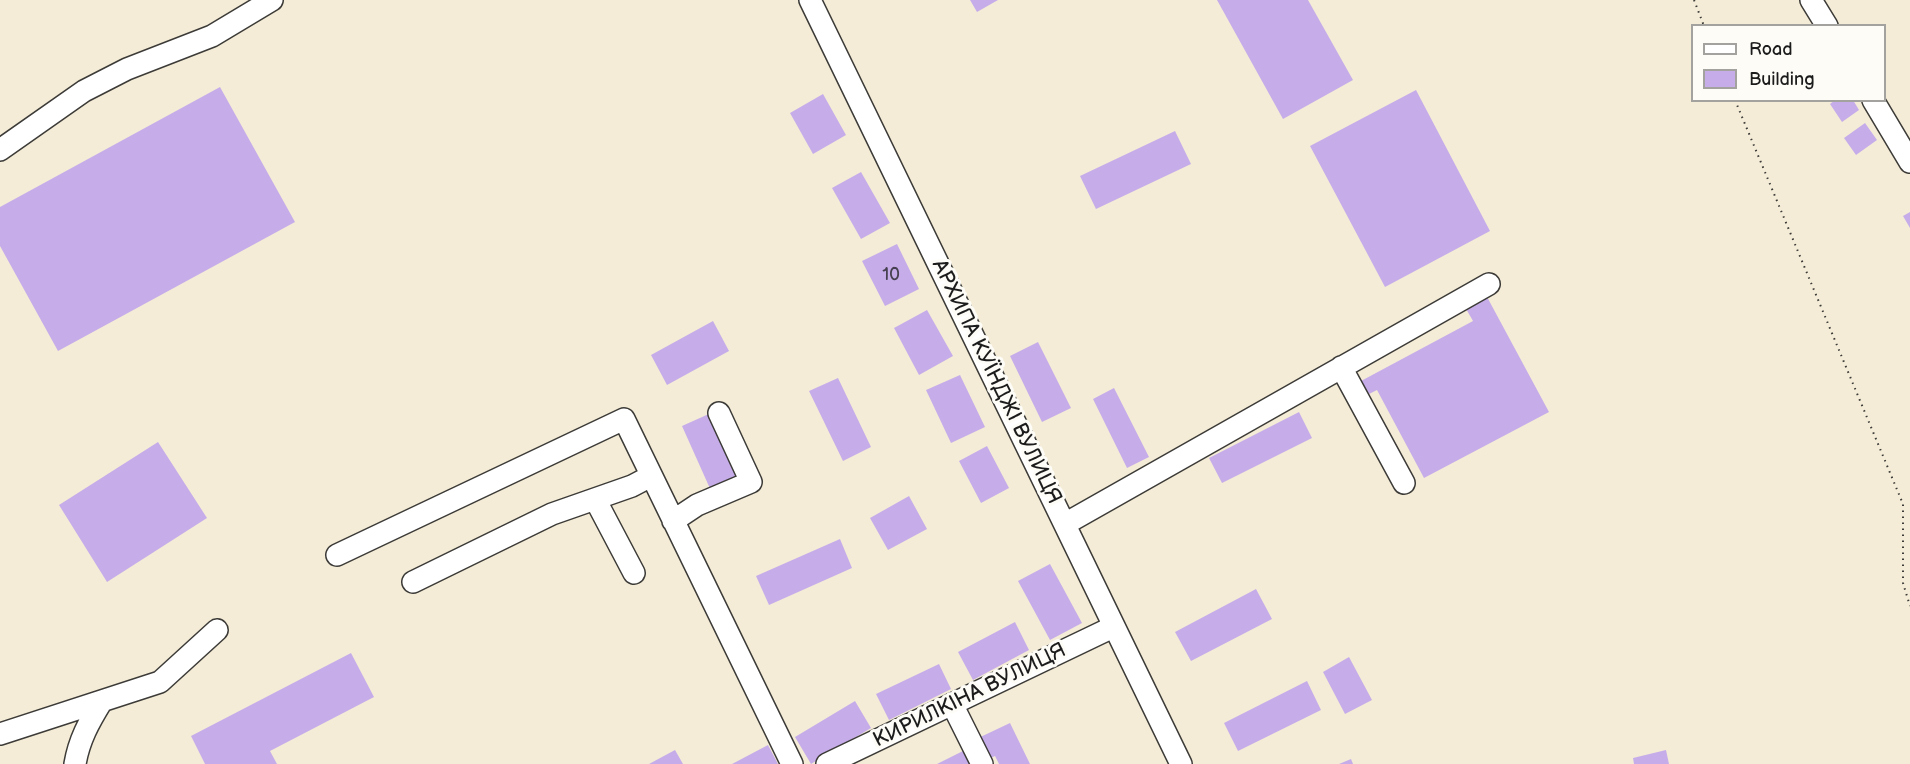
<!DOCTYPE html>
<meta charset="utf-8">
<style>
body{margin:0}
#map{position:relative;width:1910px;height:764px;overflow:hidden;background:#f4ecd6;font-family:"Balsamiq Sans",sans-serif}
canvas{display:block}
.legend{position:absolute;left:1691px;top:24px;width:195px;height:78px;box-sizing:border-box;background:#fdfcf7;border:2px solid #a3a29f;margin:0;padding:8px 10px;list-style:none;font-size:18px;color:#1c1c1c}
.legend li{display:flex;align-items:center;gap:12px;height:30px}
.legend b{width:30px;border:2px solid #a3a29f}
</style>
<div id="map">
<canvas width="1910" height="764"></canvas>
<ul class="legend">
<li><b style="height:8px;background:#fff"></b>Road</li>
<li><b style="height:16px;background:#c6adea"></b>Building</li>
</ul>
</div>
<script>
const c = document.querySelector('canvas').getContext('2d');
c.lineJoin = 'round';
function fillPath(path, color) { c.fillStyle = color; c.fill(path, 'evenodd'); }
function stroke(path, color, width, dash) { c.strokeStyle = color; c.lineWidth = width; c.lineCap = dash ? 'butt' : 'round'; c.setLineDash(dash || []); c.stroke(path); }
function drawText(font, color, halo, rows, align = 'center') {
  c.font = font + ' "Balsamiq Sans",sans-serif'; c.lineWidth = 6; c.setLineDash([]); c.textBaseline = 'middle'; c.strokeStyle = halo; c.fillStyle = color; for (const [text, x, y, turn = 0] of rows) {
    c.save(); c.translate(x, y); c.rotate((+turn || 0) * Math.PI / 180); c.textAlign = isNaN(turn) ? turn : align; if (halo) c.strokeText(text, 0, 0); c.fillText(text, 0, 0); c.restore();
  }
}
const building = new Path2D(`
 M970,0h28l-21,12z
 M1217,0h91l45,80 -70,39z
 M220,87l75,135 -237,129 -58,-105v-39z
 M1416,90l74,141 -105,56 -75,-141z
 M823,94l23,41 -33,19 -23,-41z
 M1835,100h18l6,10 -17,12 -12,-18z
 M1865,123l12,17 -21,15 -12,-17z
 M1175,131l16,33 -95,45 -16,-33z
 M861,172l29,51 -29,16 -29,-51z
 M1910,212v16l-7,-12z
 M897,244l22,45 -34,17 -23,-45z
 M1486,295l63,117 -125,66 -47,-88 -8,4 -8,-13 112,-60 -8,-14z
 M927,310l26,46 -34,19 -25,-47z
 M713,321l16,30 -62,34 -16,-30z
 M1038,342l33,66 -29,14 -32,-66z
 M960,375l25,52 -34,16 -25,-53z
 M838,378l33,69 -28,14 -34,-70z
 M1114,388l35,69 -22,11 -34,-69z
 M1299,412l13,26 -90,45 -13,-25z
 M711,413l30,67 -29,13 -30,-67z
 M158,442l49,76 -100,64 -48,-77z
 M987,446l22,42 -28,15 -22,-42z
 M909,496l18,33 -39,21 -18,-32z
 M840,539l12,29 -83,37 -13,-29z
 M1050,564l32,59 -32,17 -32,-59z
 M1256,589l16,30 -81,42 -16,-29z
 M1015,622l14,28 -56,30 -15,-28z
 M351,653l23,44 -104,54 7,13h-72l-14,-28z
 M1349,657l23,43 -27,14 -22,-42z
 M939,664l12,25 -62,31 -13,-26z
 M1307,681l14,29 -83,41 -14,-28z
 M855,701l16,27 -60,36 -16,-27z
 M1010,723l20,41h-31l-4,-8 -13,6 -10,-21z
 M768,745l10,19h-46z
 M971,747l9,17h-43z
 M675,750l8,14h-34z
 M1666,750l3,14h-35l-1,-6z
 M1351,759l2,5h-14z`);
const path = new Path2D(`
 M1694,0l10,26
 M1735,100l168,404v79l7,23`);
const minor = new Path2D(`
 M810,0l371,764
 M1811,0l16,26
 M1873,100l37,62
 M0,150l84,-59 43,-22 85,-33 60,-36
 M1341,367l63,116
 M595,499l39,74
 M673,521l24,-16 54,-23 -32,-69
 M1065,524l424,-240
 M337,555l287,-136 168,345
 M413,582l139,-68 80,-28 19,-10
 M952,704l30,60
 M0,734l160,-52 57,-52
 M75,764c4,-24 14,-42 27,-63
 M827,764l286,-137`);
const numberNames = [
 ["10",891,275]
];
const streetNames = [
 ["АРХИПА КУЇНДЖІ ВУЛИЦЯ",996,382,64],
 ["КИРИЛКІНА ВУЛИЦЯ",970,696,-26]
];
fillPath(building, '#c6adea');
stroke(minor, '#3c3b38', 24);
stroke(path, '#3c3b38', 2, [1.5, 4.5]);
stroke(minor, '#fff', 21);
drawText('18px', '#464050', null, numberNames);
drawText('21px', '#1c1c1c', '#fdfcf7', streetNames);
</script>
